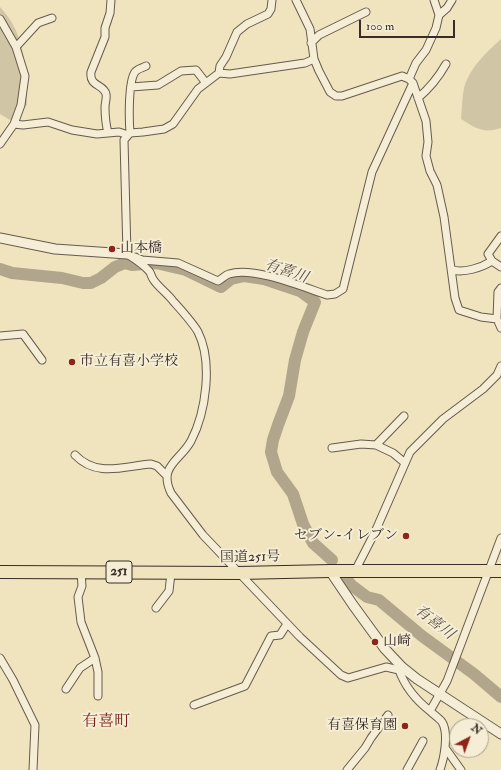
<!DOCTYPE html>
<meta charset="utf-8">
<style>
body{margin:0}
#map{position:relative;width:501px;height:770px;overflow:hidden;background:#efe4be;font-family:"IM FELL Double Pica",serif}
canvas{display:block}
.north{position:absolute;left:449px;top:718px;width:40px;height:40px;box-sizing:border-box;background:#f5edd5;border:1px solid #aaa08f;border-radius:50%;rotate:41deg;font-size:11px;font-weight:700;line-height:16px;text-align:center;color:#392c27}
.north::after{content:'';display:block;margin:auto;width:14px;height:18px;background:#8f2418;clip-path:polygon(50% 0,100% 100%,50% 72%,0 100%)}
.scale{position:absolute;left:359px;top:20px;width:96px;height:18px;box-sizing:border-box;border:2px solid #392c27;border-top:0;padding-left:5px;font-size:12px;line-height:14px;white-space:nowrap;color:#392c27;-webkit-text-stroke:3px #f5edd5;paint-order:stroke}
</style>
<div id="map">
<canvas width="501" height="770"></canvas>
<div class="north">N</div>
<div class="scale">100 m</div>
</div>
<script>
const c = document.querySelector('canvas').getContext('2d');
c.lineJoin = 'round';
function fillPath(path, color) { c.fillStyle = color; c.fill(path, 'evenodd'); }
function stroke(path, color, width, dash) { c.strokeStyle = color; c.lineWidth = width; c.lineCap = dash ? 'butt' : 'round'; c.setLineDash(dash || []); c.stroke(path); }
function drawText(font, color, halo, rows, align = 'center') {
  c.font = font + ' "IM FELL Double Pica","Noto Serif JP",serif'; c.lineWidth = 4; c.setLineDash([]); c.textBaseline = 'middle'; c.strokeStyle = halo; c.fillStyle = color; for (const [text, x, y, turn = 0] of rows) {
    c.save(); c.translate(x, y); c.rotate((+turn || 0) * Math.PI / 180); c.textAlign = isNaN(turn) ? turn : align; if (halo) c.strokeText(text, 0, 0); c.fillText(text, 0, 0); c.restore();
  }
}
const green = new Path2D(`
 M0,7c26,27 26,62 27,98l-17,15 -10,-6z
 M501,39v89c-17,6 -26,0 -40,-9 1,-10 1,-21 3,-31 6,-21 22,-35 37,-49z`);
const river = new Path2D(`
 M0,269l12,4 50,5 21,5h8l10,-5 14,-11 10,-4 7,2 24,-2 30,7 35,17 10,-8 13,-3 20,3 36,12 15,11 -12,30 -8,28 -6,36 -11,29 -5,15 -2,12 6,20 16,22 10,30 10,19 19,17
 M346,578l5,7 16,12 12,3 43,36 52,38 27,23`);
const minor = new Path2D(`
 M296,0l14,29 4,30 5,12 11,21 6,4h6l60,-20 7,3 4,4 13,38 2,21 -2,14 4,15 7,14 7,32 11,81 4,12 22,7 16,2
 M439,15l8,-7 5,-8
 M0,19l16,28 9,29 -4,29 -7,19 -14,20
 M311,43l8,-8 47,-23
 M16,47l22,-24 14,-5
 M219,73l11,1 75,-11 9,-4
 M409,79l7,-16 10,-13 10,-22 3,-13 -5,-15
 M131,87l27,-2 23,-14 15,-1 10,13
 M418,98c12,-10 20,-20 28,-34
 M14,124l9,1 25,-3 24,8 25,4 22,-2 9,3
 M108,133c-2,-8 -3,-17 -3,-26 0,-4 2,-9 1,-13 -2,-10 -17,-7 -15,-22l14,-35v-9l5,-15 1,-13
 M130,133c-1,-13 -2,-51 5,-61 2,-3 7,-4 11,-6
 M127,254c8,5 16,10 22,17 2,2 2,5 4,8 4,7 15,15 20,22 8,9 20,22 25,31 15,30 8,80 -7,109 -11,20 -33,25 -20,52l32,42 97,102 41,38 7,3 38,-11 13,3 3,-3
 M127,254l-3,-114 6,-7 13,-1 21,-3 9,-5 25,-35 21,-16 1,-7 6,-9 11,-25 10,-8 21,-10 3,-5 1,-9
 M135,257l7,3 36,3 40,18c4,-2 7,-6 11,-7 24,-8 74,13 98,21l8,-1 8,-5 29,-117 41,-89
 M492,261l-4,-7 13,-18
 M452,270c12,3 29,-2 40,-9l9,6
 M501,288l-3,4 -1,27 4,9
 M0,336l23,-2 19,26
 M404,416l-28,29 17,8 12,10
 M332,448l29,-4 15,1
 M75,455c22,23 49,11 76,9l6,2 10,10
 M355,571l20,-39 35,-80 33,-33 40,-30 14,-14 4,-9
 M81,572l1,14 -4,11 3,25 14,36 3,14v24
 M156,608l13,-17 2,-18
 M0,658l13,22 22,45 -2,45
 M399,670c6,17 17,30 31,41
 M66,689l14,-21 15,-10
 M194,705l51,-19 26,-50 9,-1 7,-11
 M446,749l15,21
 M347,770l18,-22 6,-10 17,-23
 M407,770l16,-29
 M440,770c4,-11 9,-37 2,-48 -3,-4 -8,-7 -12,-11l17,-30 54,-143`);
const tertiary = new Path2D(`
 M0,238l55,11 72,5
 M330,571l23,34 32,44 17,18 15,12 84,55`);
const trunk = new Path2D(`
 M0,572l239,1 91,-2h171`);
const markers = [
 [112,249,4,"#8f2418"],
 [72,362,4,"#8f2418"],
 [406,536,4,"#8f2418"],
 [375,642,4,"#8f2418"],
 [405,726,4,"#8f2418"]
];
const shields = [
 [119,572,26]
];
const shieldNames = [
 ["251",119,572]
];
const poiNames = [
 ["山本橋",120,249],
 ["市立有喜小学校",80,362],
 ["セブン-イレブン",398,536,"right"],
 ["山崎",383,642],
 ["有喜保育園",397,726,"right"]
];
const streetNames = [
 ["国道251号",250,558,-1]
];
const waterNames = [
 ["有喜川",286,272,19],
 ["有喜川",434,623,38]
];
const quarterNames = [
 ["有喜町",106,723]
];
fillPath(green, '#d0c5a4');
stroke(river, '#b1a58b', 12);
stroke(minor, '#665a4d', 9);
stroke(tertiary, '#665a4d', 11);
stroke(trunk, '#392c27', 14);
stroke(minor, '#f5edd5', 7);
stroke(tertiary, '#f5edd5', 9);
stroke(trunk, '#efe4be', 12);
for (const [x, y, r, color] of markers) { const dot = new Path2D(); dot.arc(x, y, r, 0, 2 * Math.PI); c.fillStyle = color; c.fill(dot); stroke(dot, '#f5edd5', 1.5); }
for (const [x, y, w] of shields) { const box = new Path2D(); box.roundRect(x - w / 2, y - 11, w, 22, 3); c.fillStyle = '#f5edd5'; c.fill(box); stroke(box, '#392c27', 1); }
drawText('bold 13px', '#392c27', null, shieldNames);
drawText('14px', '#392c27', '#f5edd5', poiNames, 'left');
drawText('14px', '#392c27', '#f5edd5', streetNames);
drawText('italic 15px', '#5d5045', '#f5edd5', waterNames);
drawText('16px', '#7a1f14', '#f5edd5', quarterNames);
</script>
